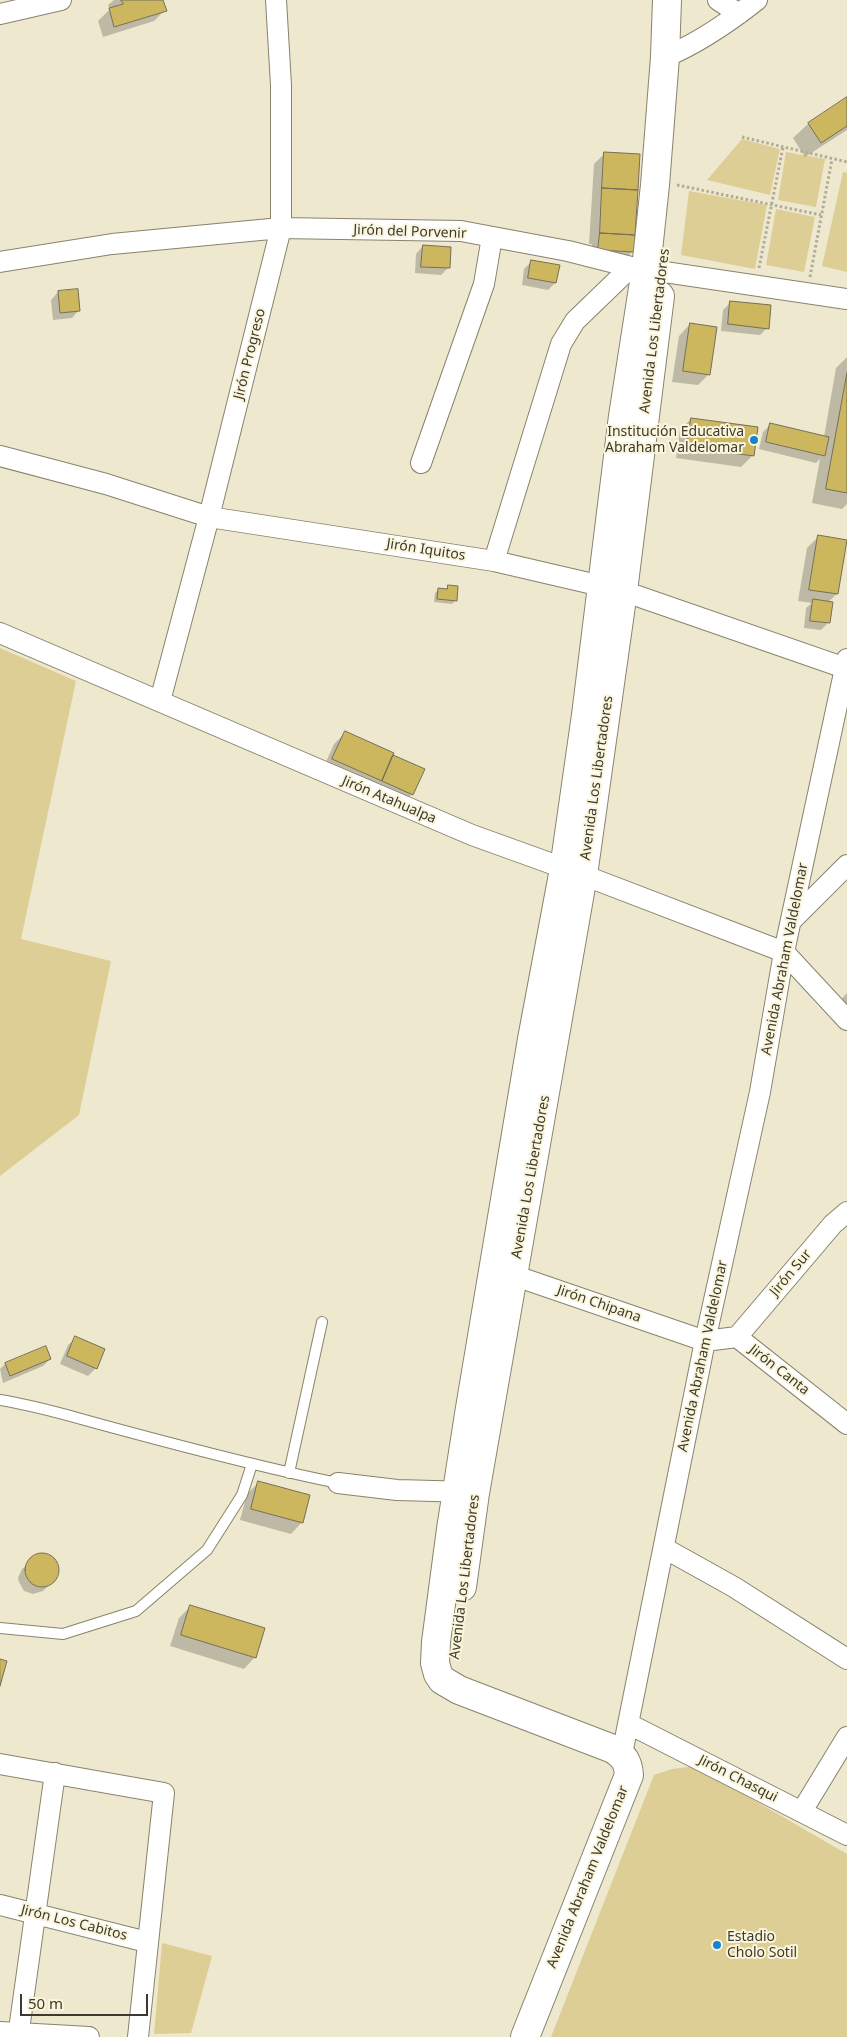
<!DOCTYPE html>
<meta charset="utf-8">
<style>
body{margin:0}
#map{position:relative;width:847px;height:2037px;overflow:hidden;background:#eee8ce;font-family:"Noto Sans",sans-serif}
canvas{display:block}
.scale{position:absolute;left:20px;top:1994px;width:128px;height:22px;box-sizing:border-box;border:2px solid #3c3a30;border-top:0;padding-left:6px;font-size:15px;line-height:18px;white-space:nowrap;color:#3c3a30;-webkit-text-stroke:4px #fbf5db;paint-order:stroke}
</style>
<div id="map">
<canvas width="847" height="2037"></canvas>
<div class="scale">50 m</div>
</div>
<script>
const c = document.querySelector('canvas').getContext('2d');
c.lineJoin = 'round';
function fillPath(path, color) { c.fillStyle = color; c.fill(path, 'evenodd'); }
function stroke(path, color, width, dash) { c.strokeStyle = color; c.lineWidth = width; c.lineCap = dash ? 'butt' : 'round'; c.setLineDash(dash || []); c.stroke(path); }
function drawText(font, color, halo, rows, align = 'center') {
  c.font = font + ' "Noto Sans",sans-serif'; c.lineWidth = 4; c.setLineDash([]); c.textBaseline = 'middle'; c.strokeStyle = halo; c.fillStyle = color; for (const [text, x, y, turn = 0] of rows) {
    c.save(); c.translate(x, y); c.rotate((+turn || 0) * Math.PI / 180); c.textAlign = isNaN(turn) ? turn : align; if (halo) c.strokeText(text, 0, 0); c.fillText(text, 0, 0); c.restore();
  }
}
const green = new Path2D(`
 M742,139l38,10 -10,46 -63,-15z
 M786,152l39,7 -9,48 -38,-7z
 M843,172l4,1v99l-25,-6z
 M689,191l78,14 -12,64 -74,-14z
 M776,209l39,8 -11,55 -38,-7z
 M0,648l76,33 -55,258 90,22 -32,154 -79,61z
 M695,1766l152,88v183h-296l103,-262 18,-6z
 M162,1943l50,13 -21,77 -37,1z`);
const shadow = new Path2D(`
 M114,0h48l3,10 -11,11 -51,16 -5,-16 12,-12 -2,-4z
 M847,99v31l-42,27 -12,-19 15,-14z
 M605,153l28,98 -8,8 -33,-2v-13h-3l5,-80z
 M423,246l26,21 -8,8 -26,-2 1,-19z
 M532,261l23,22 -7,7 -26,-5 2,-16z
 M58,292l21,18 -7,8 -19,2 -2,-20z
 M731,302l36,26 -7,7 -39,-4 2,-21z
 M690,324l19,50 -11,11 -26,-3 7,-46z
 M847,357v147l-5,5 -30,-6 8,-44 -4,4 -57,-14 4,-17 8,-8 53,13 12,-69z
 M691,419l62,36 -12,12 -65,-9 4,-28z
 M818,537l19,57 -9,8 1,20 -8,8 -17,-2 2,-20 6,-5 -14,-2 9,-53z
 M448,587l8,13 -4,4 -18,-2 1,-9 3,-3h7z
 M345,733l44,28 23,33 -7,8 -83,-31 12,-27z
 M847,993v21l-9,-11z
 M76,1338l20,30 -8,8 -28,-12 8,-19z
 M50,1359l-7,7 -40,17 -3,-14 5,-5z
 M258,1483l44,39 -11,12 -51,-14 7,-26z
 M38,1555h6l9,4 5,10 -3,10 -12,12 -10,3 -9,-3 -5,-9 -1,-4 4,-9z
 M190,1607l65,50 -11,12 -74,-23 9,-28z`);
const building = new Path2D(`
 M121,0h42l4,11 -53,16 -5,-19 14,-4z
 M847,97v29l-26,17 -13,-20z
 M604,152l36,2 -2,36 -36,-2z
 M602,188l36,2 -3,45 -35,-2z
 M600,233l35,2 -1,17 -36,-2z
 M423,245l28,2 -1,21 -29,-1z
 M531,260l29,5 -4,18 -28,-5z
 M78,289l2,22 -20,2 -2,-22z
 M730,301l41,4 -2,24 -41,-5z
 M690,323l27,4 -7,48 -27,-4z
 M847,373v120l-21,-4z
 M691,418l67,9 -4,29 -67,-9z
 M770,423l59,14 -4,19 -59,-14z
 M818,535l29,5 -9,54 -29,-4z
 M448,585l10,1 -1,15 -20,-2 1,-11 9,1z
 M813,599l20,3 -3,21 -20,-2z
 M345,731l49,22 -12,28 -50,-22z
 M393,755l32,14 -12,26 -31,-14z
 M75,1336l30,13 -8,20 -30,-13z
 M46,1346l5,13 -41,17 -5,-13z
 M258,1481l52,14 -7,28 -52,-14z
 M25 1570a17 17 0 1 1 34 0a17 17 0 1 1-34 0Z
 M190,1605l75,23 -9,30 -75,-23z
 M0,1659l7,2 -7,25z`);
const path = new Path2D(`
 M742,137l105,25
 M677,185l144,30
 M759,268l24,-121
 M810,277l22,-118`);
const lane = new Path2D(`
 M0,1400c39,6 76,18 114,28 74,20 149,40 224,55
 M289,1473l33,-151
 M0,1628l63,6 73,-23 71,-61 35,-55 10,-31`);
const street = new Path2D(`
 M718,0l21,14
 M0,14l61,-14
 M665,57c34,-14 64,-35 92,-57
 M0,262l112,-18 169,-16 180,3 107,20 63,16 216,32
 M0,456l106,28 103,33 285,44 129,30 222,77
 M421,463l63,-179 8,-47
 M494,561l67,-217 14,-23 56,-54
 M0,633l472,202 111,40 201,77 63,68
 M160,701l49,-184 72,-289v-143l-5,-85
 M792,920l55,-55
 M501,1271l204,70 32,-4 110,87
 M737,1337l96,-113 14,-12
 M338,1483l59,7 74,2
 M664,1548l70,39 113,72
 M629,1724l218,111
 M622,1754l83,-413 55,-249 24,-140 63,-293
 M0,1764l164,29 -26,244
 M802,1811l45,-74
 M0,1905l147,37
 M0,2032l89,5
 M18,2037l37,-264`);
const secondary = new Path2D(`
 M462,1587l13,-94 108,-618 40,-284 37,-295
 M525,2037l104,-262c-1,-13 -5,-19 -16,-26l-154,-59 -17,-10 -4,-6 -3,-11 1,-21 15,-113 19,-121 62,-369 32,-170 22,-154 37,-299 23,-147 9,-84 10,-128 2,-57`);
const markers = [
 [754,440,5,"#1484ce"],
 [717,1945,5,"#1484ce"]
];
const streetNames = [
 ["Jirón del Porvenir",410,232,2],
 ["Avenida Los Libertadores",655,331,-83],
 ["Jirón Progreso",250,354,-76],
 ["Jirón Iquitos",426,550,9],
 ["Avenida Los Libertadores",597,778,-82],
 ["Jirón Atahualpa",389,800,23],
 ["Avenida Abraham Valdelomar",785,959,-79],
 ["Avenida Los Libertadores",531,1177,-80],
 ["Jirón Sur",791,1273,-50],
 ["Jirón Chipana",599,1304,19],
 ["Avenida Abraham Valdelomar",703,1356,-78],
 ["Jirón Canta",779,1370,38],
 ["Avenida Los Libertadores",465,1577,-83],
 ["Jirón Chasqui",738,1779,27],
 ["Avenida Abraham Valdelomar",588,1877,-68],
 ["Jirón Los Cabitos",74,1923,14]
];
const poiNames = [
 ["Institución Educativa",744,432],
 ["Abraham Valdelomar",744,448],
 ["Estadio",727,1937,"left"],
 ["Cholo Sotil",727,1953,"left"]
];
fillPath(green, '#ddce96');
fillPath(shadow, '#0003');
fillPath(building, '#ccb65e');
stroke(building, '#756f58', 1);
stroke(lane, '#89836c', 12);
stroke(street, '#89836c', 22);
stroke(secondary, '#89836c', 30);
stroke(path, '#b1ac98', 3, [2.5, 2.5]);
stroke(lane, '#fff', 10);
stroke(street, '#fff', 20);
stroke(secondary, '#fff', 28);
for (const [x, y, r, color] of markers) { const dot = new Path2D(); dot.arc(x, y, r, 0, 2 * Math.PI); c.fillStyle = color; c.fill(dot); stroke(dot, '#fbf5db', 2); }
drawText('14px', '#3c3a30', '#fbf5db', streetNames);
drawText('14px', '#3c3a30', '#fbf5db', poiNames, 'right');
</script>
